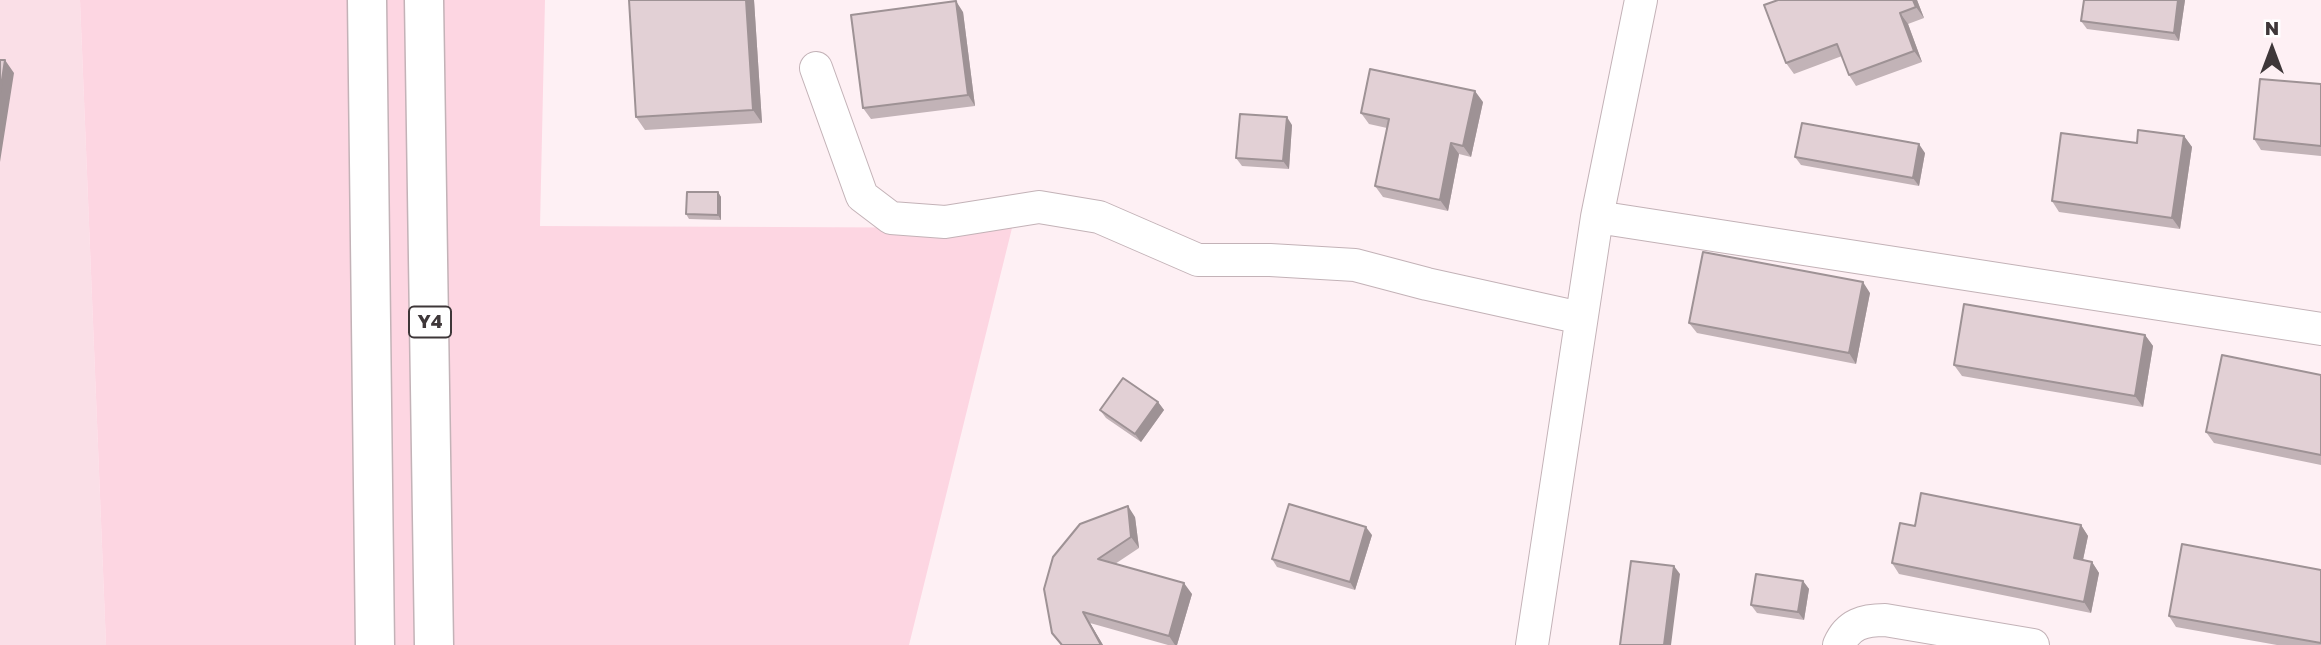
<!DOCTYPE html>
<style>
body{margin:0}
#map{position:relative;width:2321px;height:645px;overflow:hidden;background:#fef0f4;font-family:"Golos Text",sans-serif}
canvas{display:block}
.north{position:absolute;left:2237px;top:14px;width:70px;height:70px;-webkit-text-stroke:5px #fff;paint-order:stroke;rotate:0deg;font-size:19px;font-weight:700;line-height:28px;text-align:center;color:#3e3739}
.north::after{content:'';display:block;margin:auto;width:24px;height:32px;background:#3e3739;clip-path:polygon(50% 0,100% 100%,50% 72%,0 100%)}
</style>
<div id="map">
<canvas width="2321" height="645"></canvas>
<div class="north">N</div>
</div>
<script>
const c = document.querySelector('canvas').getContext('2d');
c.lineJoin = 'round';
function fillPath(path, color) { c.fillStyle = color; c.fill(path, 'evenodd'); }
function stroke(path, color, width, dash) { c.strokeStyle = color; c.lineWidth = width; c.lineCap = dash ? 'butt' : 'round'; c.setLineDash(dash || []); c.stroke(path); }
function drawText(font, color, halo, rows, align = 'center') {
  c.font = font + ' "Golos Text",sans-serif'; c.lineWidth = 5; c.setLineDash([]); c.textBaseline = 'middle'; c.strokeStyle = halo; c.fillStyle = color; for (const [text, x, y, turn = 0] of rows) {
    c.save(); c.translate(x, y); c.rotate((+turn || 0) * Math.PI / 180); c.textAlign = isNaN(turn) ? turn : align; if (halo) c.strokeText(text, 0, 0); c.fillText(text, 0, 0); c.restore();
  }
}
const built = new Path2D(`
 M0,0h80l26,645h-106z`);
const green = new Path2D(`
 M80,0h465l-5,226 472,2 -103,417h-803z`);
const street = new Path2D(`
 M816,68l46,128 29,22 54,4 94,-15 60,10 99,43h72l85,5 72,19 154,34
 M1597,217l724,112
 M1532,645l65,-428 44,-217
 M1839,645c9,-21 25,-25 46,-25l148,25`);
const highway = new Path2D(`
 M367,0l8,645
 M424,0l10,645`);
const wall = new Path2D(`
 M754,0l8,123 -117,7 -9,-13z
 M1917,0l7,18 -16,6 14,38 -66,24 -7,-11 -7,-19 -48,18 -8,-11z
 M2185,0l-6,41 -92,-12 -6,-8z
 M963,12l12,94 -104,13 -8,-11z
 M2321,84v72l-60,-6 -7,-11z
 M1483,102l-12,55 -12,-3 -11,57 -65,-14 -8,-11 12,-58 -18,-4 -8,-11z
 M1292,125l-3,44 -47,-3 -6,-8z
 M2184,136l8,11 -12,82 -121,-17 -7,-11 85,-58z
 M1925,153l-6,33 -118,-21 -6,-8z
 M718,192l3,5v23l-32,-1 -3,-5z
 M1870,293l-14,71 -159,-31 -8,-10z
 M2145,335l8,11 -10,61 -181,-31 -8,-11z
 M2321,375v90l-107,-22 -8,-11z
 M1158,402l6,8 -23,32 -35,-24 -6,-8z
 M1135,517l4,31 -24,16 77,30 -15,51h-9l-78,-22 13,22h-42l-9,-12 -8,-44z
 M2081,525l7,11 -5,24 9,2 7,11 -8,40 -192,-39 -7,-11 23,-37z
 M1372,535l-17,55 -78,-23 -5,-8z
 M2321,570v75h-44l-101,-18 -7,-11z
 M1803,581l6,8 -5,31 -47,-7 -6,-8z`);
const shadedWall = new Path2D(`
 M746,0h8l8,123 -9,-13z
 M1913,0h4l7,18 -8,-11z
 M2178,0h7l-6,41 -5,-8z
 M956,1l7,11 12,94 -7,-11z
 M1900,13l8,11 14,38 -8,-11z
 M5,60l9,13 -14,89v-69z
 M1475,91l8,11 -12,55 -8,-11z
 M1287,117l5,8 -3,44 -6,-8z
 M2184,136l8,11 -12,82 -8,-11z
 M1451,143l8,11 -11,57 -8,-11z
 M1919,144l6,9 -6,33 -6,-8z
 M718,192l3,5v23l-3,-5z
 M1863,282l7,11 -14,71 -7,-11z
 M2145,335l8,11 -10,61 -8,-11z
 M1158,402l6,8 -23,32 -6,-8z
 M1128,506l7,11 4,31 -8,-11z
 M2081,525l7,11 -7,33 -7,-11z
 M1366,527l6,8 -17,55 -5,-8z
 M2092,562l7,11 -8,40 -7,-11z
 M1674,566l6,8 -9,71h-7z
 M1803,581l6,8 -5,31 -6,-8z
 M1184,583l8,11 -15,51h-2l-6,-9z
 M1083,612l7,11 13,22h-2z`);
const building = new Path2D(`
 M629,0h117l7,110 -117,7z
 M1778,0h135l3,7 -16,6 14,38 -65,24 -12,-31 -51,19 -22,-58z
 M2084,0h94l-4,33 -93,-12z
 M956,1l12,94 -105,13 -12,-93z
 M0,60h5l-5,33z
 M1370,69l105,22 -12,55 -12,-3 -11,57 -65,-14 14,-67 -28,-6z
 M2260,79l61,5v62l-67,-7z
 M1240,114l47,3 -4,44 -47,-3z
 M1802,123l117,21 -6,34 -118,-21z
 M2138,130l46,6 -12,82 -120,-17 9,-68 76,10z
 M687,192h31v23l-32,-1z
 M1703,252l160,30 -14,71 -160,-30z
 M1964,304l181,31 -10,61 -181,-31z
 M2222,355l99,20v80l-115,-23z
 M1123,378l35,24 -23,32 -35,-24z
 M1921,493l160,32 -7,33 18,4 -8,40 -192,-39 8,-40 15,3z
 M1289,504l77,23 -16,55 -78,-23z
 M1128,506l3,31 -33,22 86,24 -15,53 -86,-24 18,33h-39l-10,-12 -8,-44 9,-32 27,-33z
 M2182,544l139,26v73l-152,-27z
 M1631,561l43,5 -10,79h-44z
 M1756,574l47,7 -5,31 -47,-7z`);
const shields = [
 [430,322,42]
];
const shieldNames = [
 ["Y4",430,322]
];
fillPath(built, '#fadfe7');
fillPath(green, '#fdd6e2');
stroke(street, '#c3b2b7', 34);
stroke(highway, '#c3b2b7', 41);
stroke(street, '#fff', 32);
stroke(highway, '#fff', 38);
fillPath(wall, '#c2b3b7');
fillPath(shadedWall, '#9e9295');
fillPath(building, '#e2d0d5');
stroke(building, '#9e9295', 2);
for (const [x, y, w] of shields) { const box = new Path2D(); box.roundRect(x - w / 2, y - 15.5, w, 31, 5); c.fillStyle = '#fff'; c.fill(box); stroke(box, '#3e3739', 2); }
drawText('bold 19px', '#3e3739', null, shieldNames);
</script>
